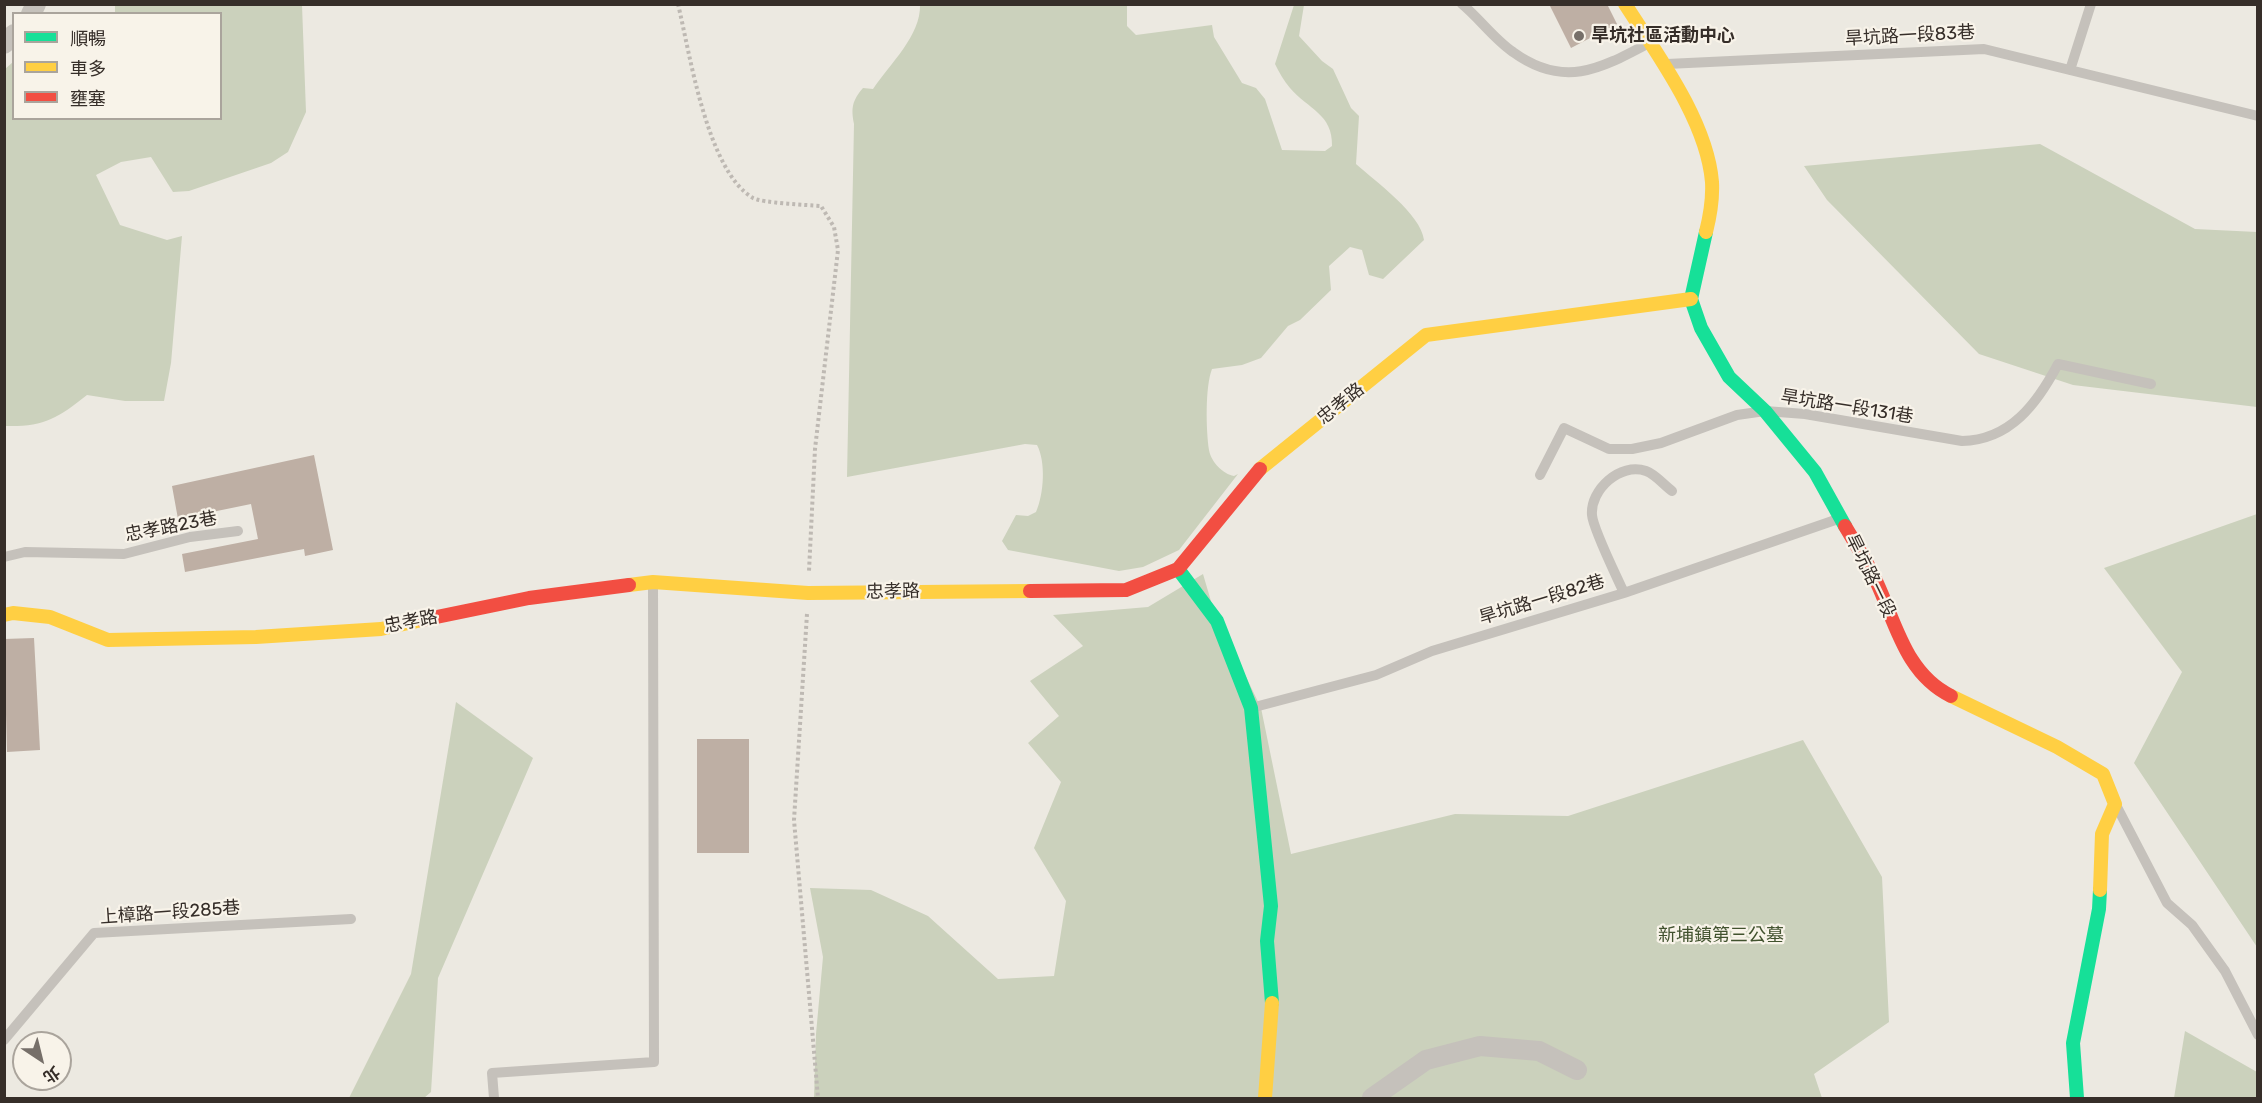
<!DOCTYPE html>
<meta charset="utf-8">
<style>
body{margin:0}
#map{position:relative;width:2262px;height:1103px;overflow:hidden;background:#ece9e1;font-family:Rubik,"Noto Sans TC",sans-serif}
canvas{display:block}
.frame{position:absolute;inset:0;border:6px solid #362e29;pointer-events:none}
.legend{position:absolute;left:12px;top:12px;width:210px;height:108px;box-sizing:border-box;background:#f8f3e9;border:2px solid #aaa49c;margin:0;padding:8px 10px;list-style:none;font-size:18px;color:#362e29}
.legend li{display:flex;align-items:center;gap:12px;height:30px}
.legend b{width:30px;border:2px solid #aaa49c}
.north{position:absolute;left:12px;top:1031px;width:60px;height:60px;box-sizing:border-box;background:#f8f3e9;border:2px solid #aaa49c;border-radius:50%;rotate:145deg;font-size:16px;font-weight:700;line-height:24px;text-align:center;color:#362e29}
.north::after{content:'';display:block;margin:auto;width:21px;height:27px;background:#766f69;clip-path:polygon(50% 0,100% 100%,50% 72%,0 100%)}
</style>
<div id="map">
<canvas width="2262" height="1103"></canvas>
<div class="frame"></div>
<ul class="legend">
<li><b style="height:8px;background:#16e098"></b>順暢</li>
<li><b style="height:8px;background:#ffcf43"></b>車多</li>
<li><b style="height:8px;background:#f24e42"></b>壅塞</li>
</ul>
<div class="north">北</div>
</div>
<script>
const c = document.querySelector('canvas').getContext('2d');
c.lineJoin = 'round';
function fillPath(path, color) { c.fillStyle = color; c.fill(path, 'evenodd'); }
function stroke(path, color, width, dash) { c.strokeStyle = color; c.lineWidth = width; c.lineCap = dash ? 'butt' : 'round'; c.setLineDash(dash || []); c.stroke(path); }
function drawText(font, color, halo, rows, align = 'center') {
  c.font = font + ' Rubik,"Noto Sans TC",sans-serif'; c.lineWidth = 4.5; c.setLineDash([]); c.textBaseline = 'middle'; c.strokeStyle = halo; c.fillStyle = color; for (const [text, x, y, turn = 0] of rows) {
    c.save(); c.translate(x, y); c.rotate((+turn || 0) * Math.PI / 180); c.textAlign = isNaN(turn) ? turn : align; if (halo) c.strokeText(text, 0, 0); c.fillText(text, 0, 0); c.restore();
  }
}
const green = new Path2D(`
 M115,5h187l4,107 -18,40 -17,11 -82,28 -16,1 -22,-35 -30,5 -25,13 24,50 47,15 15,-4 -11,127 -7,38h-39l-38,-6c-30,24 -44,32 -82,31v-357l8,-7 1,56h206v-104l-105,-1z
 M920,5h207v21l9,9 76,-10 2,12 28,46 14,5 9,11 17,51 43,1 7,-5c1,-32 -24,-37 -42,-58 -6,-7 -11,-16 -15,-24l19,-59h10l-5,31 23,25 11,8 18,39 8,8 -3,48c20,18 65,50 68,76l-41,39 -14,-4 -7,-25 -12,-3 -21,19 2,24 -31,30 -12,6 -27,32 -19,7 -30,4c-7,18 -6,61 -3,81 2,12 14,24 25,26l4,-2 -59,76 -36,17 -24,4 -111,-21 -6,-9 14,-26 12,1 8,-4c8,-18 10,-50 1,-67l-12,-1 -178,33 7,-353c-3,-16 -2,-23 9,-36l10,1c17,-25 48,-54 47,-84z
 M2040,144l155,85 62,3v175l-184,-22 -94,-31 -152,-154 -23,-34z
 M2257,514h1l-1,433 -123,-184 48,-91 -78,-104z
 M1203,574l10,34 48,100 30,146 164,-40 113,2 235,-76 79,137 7,145 -75,52 8,24h-1008l2,-64 7,-77 -13,-69 61,2 57,26 70,63 56,-3 12,-75 -32,-53 27,-66 -33,-39 31,-27 -29,-35 53,-35 -30,-31 95,-8z
 M456,702l77,56 -95,220 -7,114 -7,6h-75l62,-124z
 M2185,1031l72,41v26h-83z`);
const building = new Path2D(`
 M1549,4h58l10,20 -46,24z
 M314,455l19,95 -28,6 -1,-7 -119,23 -3,-18 76,-15 -7,-35 -73,15 -6,-33z
 M34,638l6,112 -33,2 -3,-113z
 M697,739h52v114h-52z`);
const path = new Path2D(`
 M678,4c12,50 29,167 75,194 9,5 55,7 68,8l13,21 4,23 -23,199 -6,122
 M807,614l-13,206 24,278`);
const lane = new Path2D(`
 M1462,4c18,15 32,35 51,48 51,37 87,17 136,-9
 M1667,64l317,-15 274,67
 M2070,70l21,-66
 M1540,475l24,-47 45,21h23l29,-6 76,-28 28,-4 40,3 157,27c48,-1 75,-37 96,-77l93,20
 M4,557l21,-5 99,2 66,-17 48,-6
 M1624,593c-7,-16 -31,-64 -32,-78 -2,-25 28,-53 54,-44 9,3 18,14 26,20
 M1251,708l125,-33 56,-24 192,-58 217,-75
 M2117,807l50,96 25,22 33,46 33,64
 M4,1040l90,-107 257,-14
 M494,1098l-2,-25 162,-11 -1,-479`);
const street = new Path2D(`
 M31,14l5,-10
 M4,44l10,-10
 M1372,1098l54,-38 54,-14 59,5 38,19`);
const fast = new Path2D(`
 M1706,232l-15,67 10,29 28,49 36,34 50,61 30,54
 M1178,569l39,52 34,87 20,198 -4,35 5,62
 M2077,1098l-4,-55 26,-134 1,-19`);
const slow = new Path2D(`
 M1625,4c32,50 82,117 87,178 1,18 -2,34 -6,50
 M1260,469l166,-134 265,-36
 M629,585l24,-3 155,11 222,-2
 M4,615l9,-2 37,4 58,23 148,-3 125,-8 41,-9
 M1951,696l106,51 46,27 12,30 -13,30 -2,56
 M1265,1098l7,-95`);
const jam = new Path2D(`
 M1845,526c11,19 23,37 32,57 19,41 29,91 74,113
 M1030,591l96,-1 52,-21 82,-100
 M422,620l107,-22 100,-13`);
const markers = [
 [1579,36,6,"#766f69"]
];
const poiNames = [
 ["旱坑社區活動中心",1591,36]
];
const streetNames = [
 ["旱坑路一段83巷",1910,36,-3],
 ["忠孝路",1341,404,-39],
 ["旱坑路一段131巷",1847,407,9],
 ["忠孝路23巷",171,527,-11],
 ["旱坑路一段",1870,576,64],
 ["忠孝路",893,592,-1],
 ["旱坑路一段82巷",1542,600,-17],
 ["忠孝路",411,622,-11],
 ["上樟路一段285巷",170,913,-4]
];
const parkNames = [
 ["新埔鎮第三公墓",1721,936]
];
fillPath(green, '#cbd1bc');
fillPath(building, '#beafa4');
stroke(path, '#beb9b3', 4, [3, 3]);
stroke(lane, '#c5c1bb', 10);
stroke(street, '#c5c1bb', 20);
stroke(fast, '#16e098', 14);
stroke(slow, '#ffcf43', 14);
stroke(jam, '#f24e42', 14);
for (const [x, y, r, color] of markers) { const dot = new Path2D(); dot.arc(x, y, r, 0, 2 * Math.PI); c.fillStyle = color; c.fill(dot); stroke(dot, '#f8f3e9', 2); }
drawText('bold 18px', '#362e29', '#f8f3e9', poiNames, 'left');
drawText('18px', '#362e29', '#f8f3e9', streetNames);
drawText('18px', '#41522e', '#f8f3e9', parkNames);
</script>
